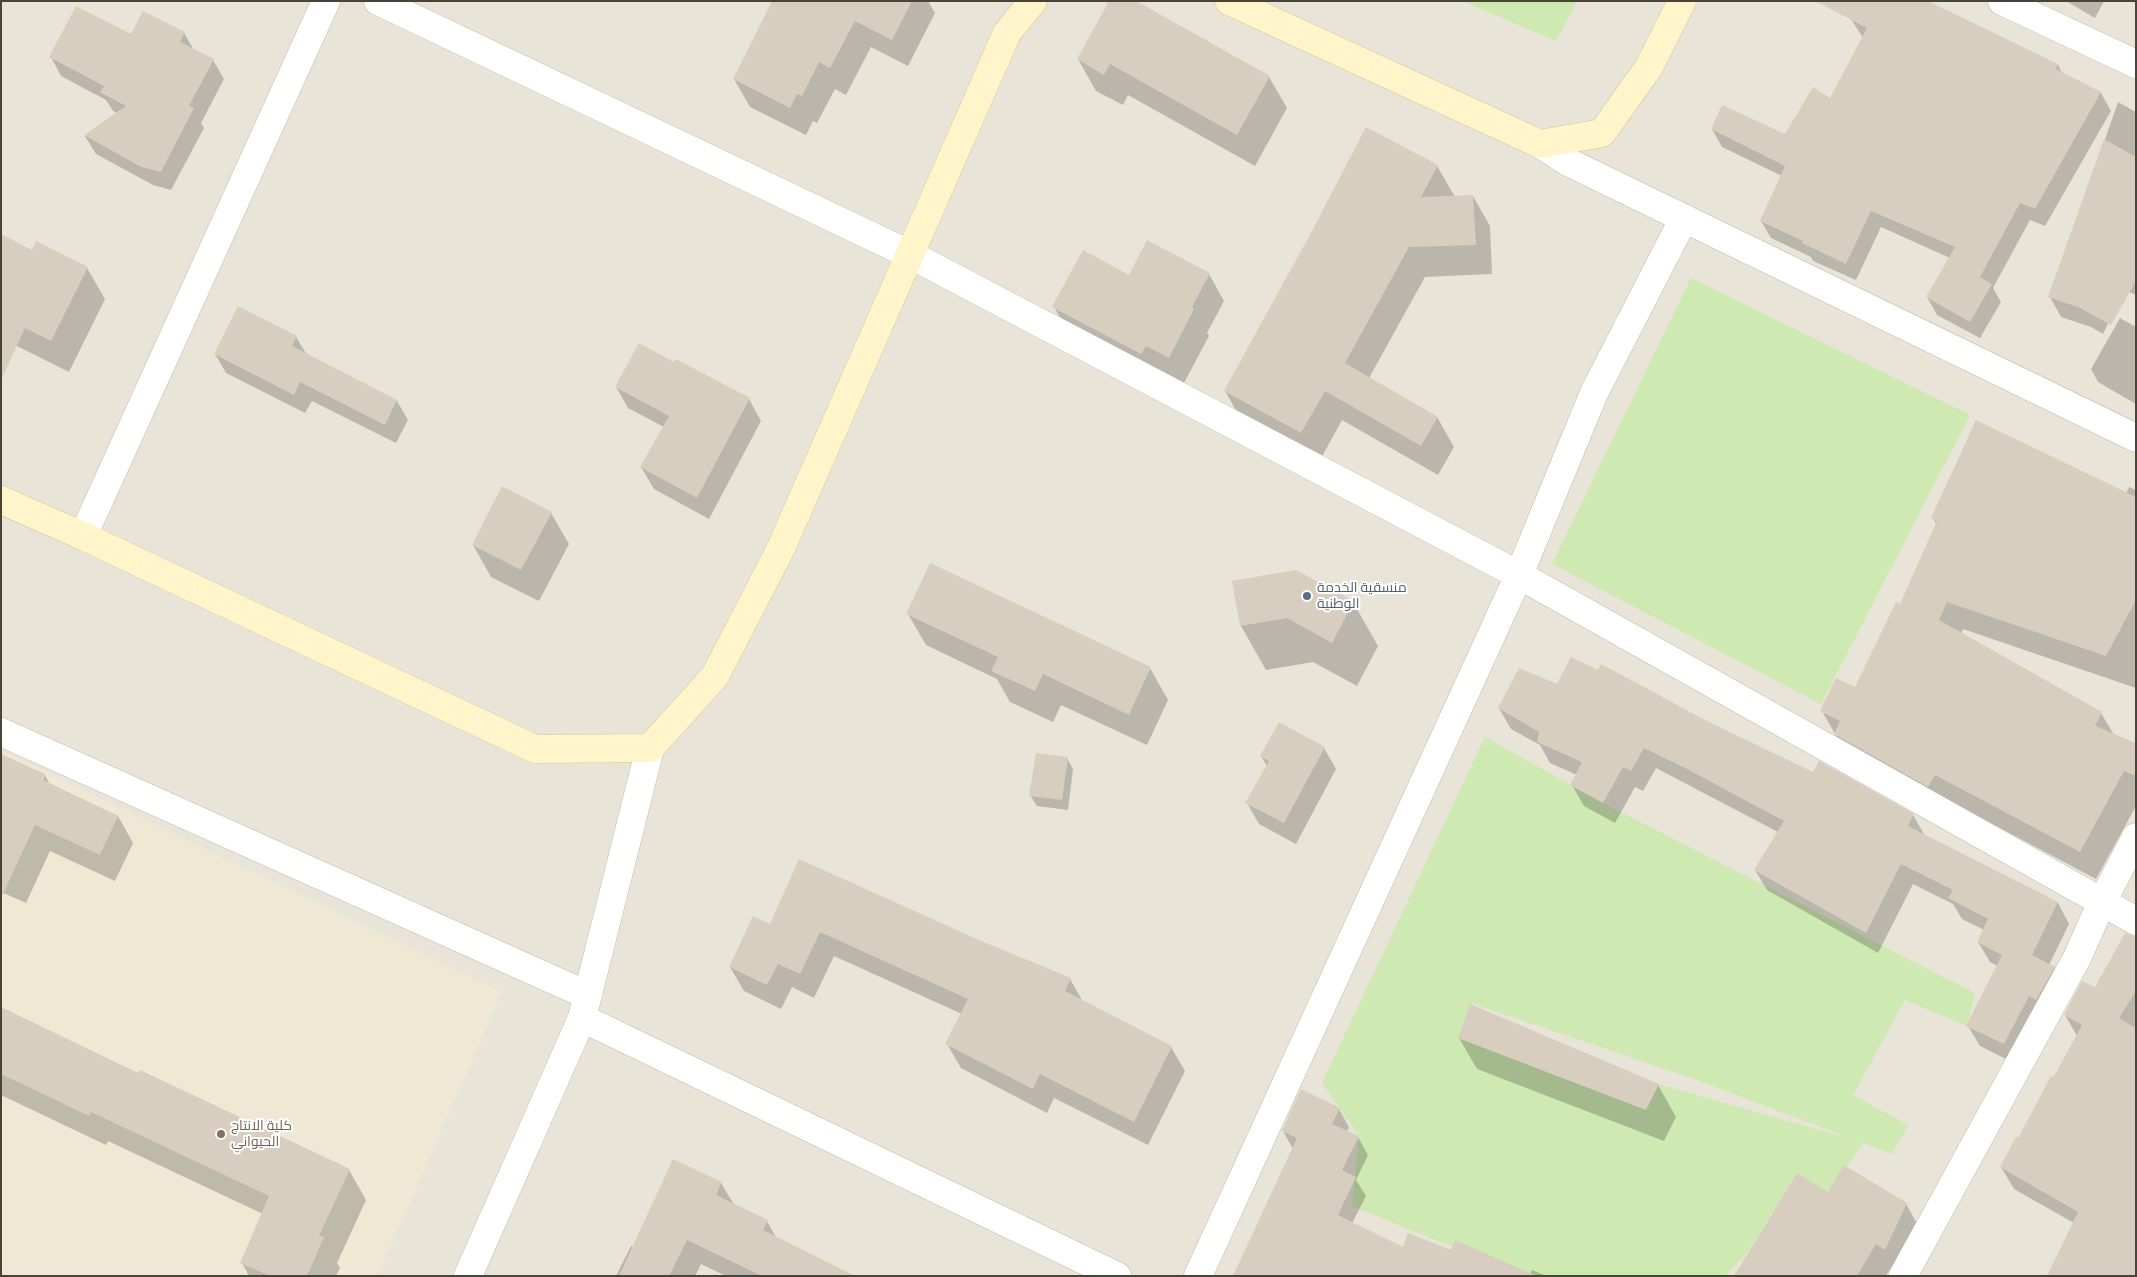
<!DOCTYPE html>
<meta charset="utf-8">
<style>
body{margin:0}
#map{position:relative;width:2137px;height:1277px;overflow:hidden;background:#f5f2ea;font-family:Manrope,sans-serif}
canvas{display:block}
.frame{position:absolute;inset:0;border:2px solid #494338;pointer-events:none}
</style>
<div id="map">
<canvas width="2137" height="1277"></canvas>
<div class="frame"></div>
</div>
<script>
const c = document.querySelector('canvas').getContext('2d');
c.lineJoin = 'round';
function fillPath(path, color) { c.fillStyle = color; c.fill(path, 'evenodd'); }
function stroke(path, color, width, dash) { c.strokeStyle = color; c.lineWidth = width; c.lineCap = dash ? 'butt' : 'round'; c.setLineDash(dash || []); c.stroke(path); }
function drawText(font, color, halo, rows, align = 'center') {
  c.font = font + ' Manrope,Cairo,sans-serif'; c.lineWidth = 4; c.setLineDash([]); c.textBaseline = 'middle'; c.strokeStyle = halo; c.fillStyle = color; for (const [text, x, y, turn = 0] of rows) {
    c.save(); c.translate(x, y); c.rotate((+turn || 0) * Math.PI / 180); c.textAlign = isNaN(turn) ? turn : align; if (halo) c.strokeText(text, 0, 0); c.fillText(text, 0, 0); c.restore();
  }
}
const residential = new Path2D(`
 M1,1h2135v1275h-2135z`);
const education = new Path2D(`
 M1,750l501,242 -124,284h-377z`);
const green = new Path2D(`
 M1462,1h115l-21,40z
 M1691,278l279,137 -149,289 -269,-140z
 M1485,737l118,66 372,190 -8,33 -62,-26 -52,95 55,30 -16,29 -29,-11 -35,50 -31,-20 -50,80 -22,23h-201l-172,-70 7,-70 -37,-53zM1471,1003l223,76 161,61 -196,-56 -13,26 -188,-72z`);
const shadow = new Path2D(`
 M773,1h155l7,12 -27,53 -37,-19 -25,48 -11,-6 -18,34 -4,-2 -7,14 -56,-28 -16,-28z
 M1925,1l133,64 4,8 39,20 10,18 -66,115 -15,-6 -37,68 8,14 -21,36 -43,-23 -10,-18 23,-39 -69,-31 -25,53 -43,-19 -2,-4 -40,-19 -10,-17 21,-45 -60,-29 -10,-18 73,7 46,-36 32,-62 -12,-19z
 M2066,1h38l-9,17z
 M184,33l10,17 19,10 11,19 -23,44 3,5 -33,62 -18,-5 -57,-31 -11,-18 32,-23 -4,-2 -7,-11 -45,-24 -10,-19 81,-21z
 M1078,59l191,18 18,31 -32,58 -127,-71 -5,10 -27,-14z
 M2118,102l18,10v183l-11,-5 -22,44 -12,-7 -30,-10 -11,-20z
 M1437,166l18,31 18,-1 17,30 2,48 -67,3 -56,101 68,39 17,30 -16,28 -96,-55 -23,42 -77,-41 -17,-30z
 M33,252l54,16 18,31 -36,73 -68,-34z
 M1209,274l15,27 -17,32 2,3 -25,47 -115,-50 -15,-26 76,-31z
 M239,307l57,30 11,18 90,46 11,19 -12,23 -84,-42 -7,12 -79,-40 -11,-19z
 M2120,318l16,9v77l-38,-22 -7,-13z
 M616,387l133,12 12,22 -52,98 -55,-30 -13,-22 23,-40 -36,-19z
 M2129,487l7,3v198l-173,-59 -2,5 140,79 13,22 22,9v62l-40,73 -145,-77 -100,-40 -29,-51 34,-22 44,-83 37,-81 -4,-7 193,-24z
 M551,513l18,31 -30,57 -48,-24 -18,-32z
 M1233,582l120,20 25,44 -21,40 -44,-24 -47,8 -25,-44z
 M908,614l242,54 18,32 -21,45 -86,-40 -8,17 -43,-20 -13,-23 -71,-34z
 M1558,686l150,37 105,51 100,41 12,21 133,67 11,21 -20,41 5,2 12,21 -50,76 -36,-18 -12,-20 30,-60 -8,-4 -12,-20 6,-12 -22,-11 -9,-15 -40,-20 -35,69 -111,-63 -12,-20 23,-38 -122,-64 -13,23 -8,-4 -20,36 -31,-17 -12,-21 5,-10 -27,-12 -10,-18 -29,-16 -12,-21z
 M1324,748l12,21 -40,75 -37,-20 -12,-21 20,-37 -6,-10z
 M1067,758l6,11 -5,41 -31,-4 -7,-11z
 M45,775l5,10 68,31 15,27 -18,38 -65,-30 -24,52 -25,-11z
 M771,926l208,15 91,38 13,23 88,45 14,24 -37,74 -94,-47 -7,15 -86,-45 -14,-24 15,-30 -128,-58 -20,42 -22,-11 -11,22 -37,-18 -14,-24z
 M2136,952v324l-62,-53 -60,-34 -13,-22 18,-27 58,-104 -12,-21z
 M1,1009l138,66 210,95 17,30 -29,63 3,5 -4,8h-87l-7,-13 21,-49 -155,-73 -2,4 -105,-50z
 M1459,1038l199,47 18,32 -12,24 -187,-72z
 M1339,1109l10,18 -2,5 11,5 10,18 -12,25 10,16 -14,27 51,25 48,4 79,22 2,-4 15,6h-312l58,-127 -10,-18z
 M721,1183l14,23 32,15 10,18 75,37h-126l-25,-12 -6,12h-79l15,-30 2,1z
 M1828,1194l78,10 14,25 -21,46 -9,-6 -4,7h-151z`);
const building = new Path2D(`
 M772,1h140l-20,39 -37,-19 -25,47 -11,-6 -17,34 -5,-2 -7,14 -57,-29z
 M1109,1h27l134,75 -33,59 -127,-71 -6,11 -27,-16z
 M1815,1h113l130,63 -2,5 45,23 -66,117 -15,-6 -40,74 12,7 -22,38 -44,-25 29,-50 -84,-36 -25,53 -44,-21 1,-2 -43,-20 25,-55 -74,-37 11,-24 63,29 28,-47 17,11 37,-70z
 M76,6l55,28 12,-23 42,21 -5,10 34,17 -25,47 5,2 -33,64 -20,-5 -57,-32 42,-29 -26,-14 4,-6 -55,-29z
 M1366,127l72,38 -17,32 52,-2 3,50 -67,2 -64,116 93,54 -17,29 -96,-55 -24,42 -77,-42 88,-160z
 M2104,139l32,18v124l-25,44 -33,-18 -30,-10z
 M1,234l31,16 4,-9 52,26 -37,74 -26,-13 -24,52z
 M1147,240l63,33 -18,34 2,2 -25,49 -23,-12 -5,8 -89,-47 31,-57 46,25z
 M238,306l59,30 -5,10 105,54 -12,25 -85,-43 -6,13 -80,-41z
 M639,343l35,19 2,-3 74,39 -53,100 -57,-31 29,-51 -54,-29z
 M1976,420l160,77v103l-30,56 -159,-54 -8,18 163,92 -7,14 41,17v33l-12,-5 -44,81 -145,-77 -7,12 -94,-53 6,-13 -20,-10 16,-33 19,9 41,-85 4,2 37,-83 -6,-3z
 M502,486l50,26 -31,58 -49,-25z
 M930,563l221,104 -22,48 -86,-41 -8,17 -44,-20 7,-14 -92,-43z
 M1296,570l58,31 -22,42 -45,-25 -47,8 -8,-45z
 M1571,657l27,13 3,-6 108,58 104,50 6,-11 95,53 -6,12 150,76 -26,53 23,12 -19,33 -7,-4 -25,48 -38,-18 36,-71 -25,-13 11,-23 -40,-21 5,-8 -52,-26 -35,69 -112,-63 30,-49 -97,-52 -43,-21 -13,23 -8,-4 -20,36 -33,-18 12,-23 -45,-20 2,-10 -41,-24 21,-40 38,16z
 M1279,722l46,25 -41,76 -39,-20 24,-42 -9,-5z
 M1036,753l32,4 -6,43 -33,-4z
 M1,754l44,20 -2,6 75,36 -18,39 -65,-30 -34,73z
 M799,859l180,81 92,38 -6,13 107,55 -38,76 -94,-48 -7,15 -88,-45 23,-45 -148,-67 -20,42 -22,-10 -11,21 -38,-18 24,-51 17,8z
 M2125,933l11,4v54l-17,27 17,10v248h-89l31,-64 -78,-45 16,-30 2,1 33,-62 3,1 28,-52 -18,-10 18,-34 13,6z
 M1470,1004l189,80 -13,26 -188,-72z
 M1,1007l137,66 2,-3 210,99 -31,67 5,1 -17,39h-37l-30,-13 29,-67 -178,-84 -2,4 -88,-42z
 M1301,1089l39,19 -8,16 27,12 -17,34 14,7 -18,38 65,32 5,-14 43,17 4,-10 82,36h-304l64,-138 -15,-7z
 M673,1159l49,23 -6,13 52,25 -5,10 92,46h-93l-75,-36 -18,36h-50z
 M1844,1165l63,38 -22,47 -9,-6 -19,32h-123l63,-103 31,19z`);
const street = new Path2D(`
 M378,1l533,254 608,320 617,346
 M2002,1l134,63
 M1540,144l28,18 568,276
 M83,536l243,-535
 M1,732l586,263
 M582,1018l535,258
 M468,1276l114,-258 68,-270
 M1198,1276l321,-701 75,-182 90,-175
 M1903,1276l174,-318 25,-56 34,-65`);
const secondary = new Path2D(`
 M1229,1l311,143 62,-11 47,-66 33,-66
 M1,500l82,36 452,213 115,-1 65,-72 66,-128 226,-515 26,-32`);
const markers = [
 [1307,596,5,"#5c6f8a"],
 [221,1134,5,"#8d6e63"]
];
const serviceNames = [
 ["منسقية الخدمة",1317,588],
 ["الوطنية",1317,604]
];
const educationNames = [
 ["كلية الانتاج",231,1126],
 ["الحيواني",231,1142]
];
fillPath(residential, '#e9e4d8');
fillPath(education, '#eee8d4');
fillPath(green, '#cee9b2');
fillPath(shadow, '#0003');
fillPath(building, '#d7cebf');
stroke(street, '#c1baac', 29);
stroke(secondary, '#d5c799', 29);
stroke(street, '#fff', 28);
stroke(secondary, '#fff4ca', 28);
for (const [x, y, r, color] of markers) { const dot = new Path2D(); dot.arc(x, y, r, 0, 2 * Math.PI); c.fillStyle = color; c.fill(dot); stroke(dot, '#fff', 2); }
drawText('14px', '#4e5e75', '#fff', serviceNames, 'left');
drawText('14px', '#785e54', '#fff', educationNames, 'left');
</script>
